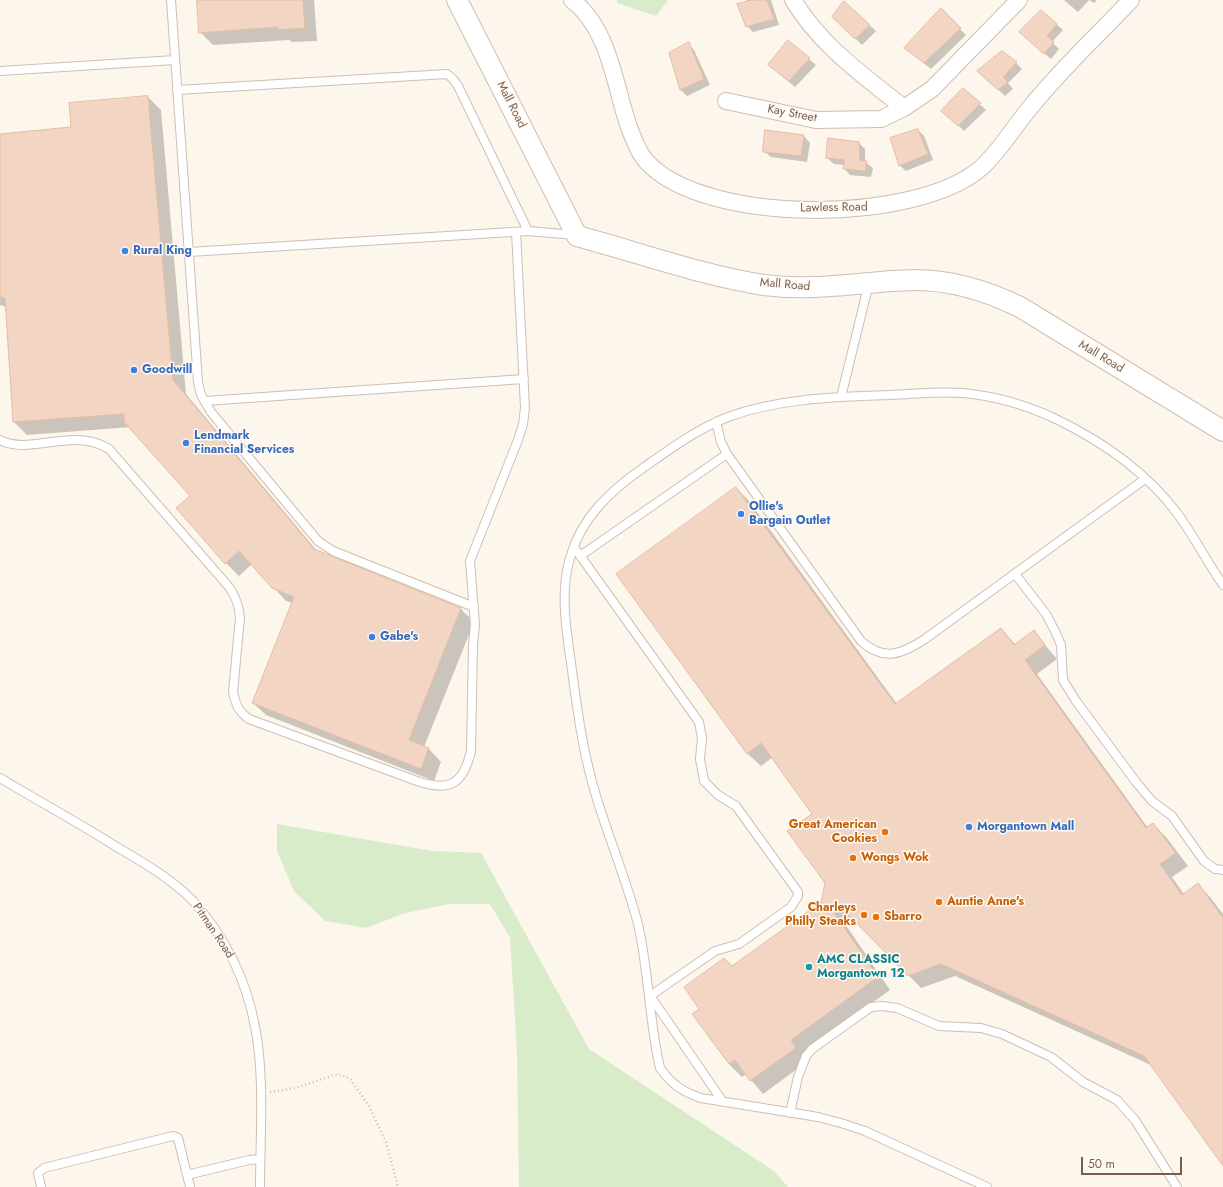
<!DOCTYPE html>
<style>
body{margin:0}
#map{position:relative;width:1223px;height:1187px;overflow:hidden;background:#fdf6ec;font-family:Jost,sans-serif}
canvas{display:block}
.scale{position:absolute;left:1081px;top:1157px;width:101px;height:18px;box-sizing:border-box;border:2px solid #7a5c4d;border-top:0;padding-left:5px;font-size:12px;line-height:14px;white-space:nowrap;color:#7a5c4d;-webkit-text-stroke:3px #fffaf3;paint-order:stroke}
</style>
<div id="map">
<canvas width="1223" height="1187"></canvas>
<div class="scale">50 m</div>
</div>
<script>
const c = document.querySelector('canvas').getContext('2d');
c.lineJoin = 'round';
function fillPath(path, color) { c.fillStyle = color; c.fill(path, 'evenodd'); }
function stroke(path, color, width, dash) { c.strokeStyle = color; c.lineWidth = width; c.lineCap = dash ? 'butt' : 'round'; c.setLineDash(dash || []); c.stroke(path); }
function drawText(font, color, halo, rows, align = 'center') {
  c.font = font + ' Jost,sans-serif'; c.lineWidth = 3; c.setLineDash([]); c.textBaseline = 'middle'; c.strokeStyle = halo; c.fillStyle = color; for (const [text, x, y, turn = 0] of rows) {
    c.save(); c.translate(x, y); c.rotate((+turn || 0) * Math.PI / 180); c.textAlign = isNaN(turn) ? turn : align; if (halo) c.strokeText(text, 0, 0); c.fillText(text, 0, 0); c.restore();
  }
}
const green = new Path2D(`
 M617,0h51l-12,16 -39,-13z
 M277,824l155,27 49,2 108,196 185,122 14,16h-269l-2,-135 -7,-114 -20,-34h-41l-44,9 -39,15 -41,-7 -31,-30 -17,-40z`);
const shadow = new Path2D(`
 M198,0h116l3,41 -25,1 -3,-2 -76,5 -13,-13z
 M747,0h24l8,25 -26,7 -6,-6z
 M1064,0h33l-3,3 -5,-3 -11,12z
 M844,3l32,28 -14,14 -29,-28z
 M941,10l25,25 -35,34 -26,-21z
 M1056,24l7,6 -11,12 7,7 -8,10 -24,-21z
 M788,42l28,23 -21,22 -26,-22z
 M688,44l6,6 16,35 -23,11 -6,-6 -11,-36z
 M1016,63l6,6 -14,14 5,6 -8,7 -20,-19z
 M963,89l23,21 -22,21 -15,-14z
 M148,97l13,13 25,284 131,157 144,58 13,13 -50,125 5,2 12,13 -7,19 -168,-66 -13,-12 40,-100 -7,-2 -34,-37 -13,12 -13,-13 -35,-67 -60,-69 -104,8 -13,-13 -8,-115 -6,-2v-170l72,-7z
 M918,130l6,6 9,24 -27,11 -7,-6z
 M804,136l6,7 -3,19 -36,-5 -7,-6z
 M859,143l6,6v13l8,6 -2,9 -21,-2 -6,-7v-3l-10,-1 -7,-6z
 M736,488l13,13 148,203 104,-75 15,16 18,-13 23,27 -20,15 111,154 5,-4 13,13 22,29 -16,11 12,17 14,-9 12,12 13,17v251l-70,-99 -198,-90 -34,12 -68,-70 -8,6 45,66 -87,63 5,8 -45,33 -17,-20 -4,3 -13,-13 -36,-50 7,-5 32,-42 90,-65 4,-19 -13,-69 -40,-57 -12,9 -13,-12 -130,-180z`);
const building = new Path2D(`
 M197,0h106l2,28 -27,2v-3l-79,6z
 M752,0h15l7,19 -28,8 -9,-23z
 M844,1l26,24 -15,14 -23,-22z
 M941,8l20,20 -37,35 -20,-15z
 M1041,10l16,14 -10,12 7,6 -10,12 -25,-22z
 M788,40l22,18 -21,23 -21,-16z
 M689,42l15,37 -24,11 -11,-37z
 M1002,51l15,11 -14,15 5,5 -10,8 -21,-19z
 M963,88l18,15 -23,23 -17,-15z
 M148,96l25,284 141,169 147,59 -52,132 20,8 -8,21 -169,-66 42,-106 -22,-9 -33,-37 -14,13 -49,-56 14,-12 -66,-74v-8l-111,8 -8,-124 -5,-1v-163l71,-7 -2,-24z
 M918,129l10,25 -29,12 -9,-28z
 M765,130l39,5 -3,21 -38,-4z
 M828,138l31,4 1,18 7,1 -2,10 -22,-2 1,-9 -18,-2z
 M736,487l159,217 106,-76 13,17 20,-15 11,15 -20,15 121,168 7,-5 23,30 -16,11 22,31 16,-12 25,35v248l-79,-110 -203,-92 -33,12 -68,-70 -7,5 45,66 -87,63 5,8 -46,33 -15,-21 -6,4 -37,-50 7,-5 -15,-22 40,-29 8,8 89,-64 4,-19 -38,-52 25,-17 -51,-71 -14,11 -131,-180z`);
const path = new Path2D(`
 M270,1092l26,-4 38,-13h8l8,4 19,27 17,36 12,45`);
const service = new Path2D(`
 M171,0l27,382 3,13 10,17 107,129 15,10 141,56
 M0,71l175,-11
 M177,90l270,-16 6,5 5,7 70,145
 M189,252l339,-21 47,4
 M841,397l28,-114
 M205,401l319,-22
 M716,422l5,20 6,12 134,187c23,21 41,13 64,-2l220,-160
 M0,440c31,16 72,-14 109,9l120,138c7,10 10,18 11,31l-7,74c3,13 5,19 16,27l168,62c32,11 46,4 54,-30l2,-107 2,-19 -5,-64 48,-121 5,-16 2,-16 -9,-176
 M574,547l125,175 3,16 -2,21 4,22 14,14 18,11 62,86v4l-7,11 -52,37 -24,7 -65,45
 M580,556l147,-102
 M1015,574l31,40 9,17 6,14 2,35 13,21 60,81 16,19 20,15 32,45 11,8 8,1
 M0,778c37,22 75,43 112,66 28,17 58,33 81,57 32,35 54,80 62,126 10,49 5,110 5,160
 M651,997l72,105
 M790,1113l8,-36 8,-21 6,-7 59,-42 11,-1 15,2 42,18 42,2 21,6 49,23 32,25 34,18 18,20 42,67
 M187,1175l62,-15 11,-1
 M41,1187l-3,-14 6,-5 129,-32 5,2 12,49
 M987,1187l-122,-56 -24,-8 -23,-6 -117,-19c-18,-6 -30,-14 -41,-30 -11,-47 -11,-96 -22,-144 -11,-42 -28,-83 -41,-125 -14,-44 -20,-91 -26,-136 -5,-34 -11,-72 -1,-105 11,-40 40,-67 73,-90 27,-19 54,-39 85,-51 51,-19 109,-20 163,-22 24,-1 48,-4 72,-2 33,3 66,13 95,27 45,22 89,53 119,93 17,23 30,49 46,72`);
const minor = new Path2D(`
 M572,0c38,30 42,84 57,127 4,11 9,25 17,34 58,65 270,63 335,7 19,-17 32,-40 48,-59 31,-39 68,-73 102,-109
 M793,0c27,45 71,76 111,108
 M726,101l90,19 65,-1 23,-11 28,-19 87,-89`);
const tertiary = new Path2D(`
 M457,0l120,236c60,16 127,40 187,49 53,7 100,-4 151,-5 37,0 72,11 105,27l203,124`);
const markers = [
 [125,251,4,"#3f7fe0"],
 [134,370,4,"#3f7fe0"],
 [186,443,4,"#3f7fe0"],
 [741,514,4,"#3f7fe0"],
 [372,637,4,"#3f7fe0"],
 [969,827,4,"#3f7fe0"],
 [885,832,4,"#e8710a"],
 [853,858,4,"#e8710a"],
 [939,902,4,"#e8710a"],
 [864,915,4,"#e8710a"],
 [876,917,4,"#e8710a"],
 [809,967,4,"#0f9aa8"]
];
const streetNames = [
 ["Mall Road",511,105,63],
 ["Kay Street",792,114,11],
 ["Lawless Road",834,208,-1],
 ["Mall Road",785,285,5],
 ["Mall Road",1101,357,31],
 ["Pitman Road",213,931,56]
];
const shopNames = [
 ["Rural King",133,251],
 ["Goodwill",142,370],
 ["Lendmark",194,436],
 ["Financial Services",194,450],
 ["Ollie's",749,507],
 ["Bargain Outlet",749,521],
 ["Gabe's",380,637],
 ["Morgantown Mall",977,827]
];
const foodNames = [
 ["Great American",877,825,"right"],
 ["Cookies",877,839,"right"],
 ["Wongs Wok",861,858],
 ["Auntie Anne's",947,902],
 ["Charleys",856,908,"right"],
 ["Philly Steaks",856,922,"right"],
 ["Sbarro",884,917]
];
const cultureNames = [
 ["AMC CLASSIC",817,960],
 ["Morgantown 12",817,974]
];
fillPath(green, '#d8ecc9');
fillPath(shadow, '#0003');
fillPath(building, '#f3d5c3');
stroke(building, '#e6bba3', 1);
stroke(service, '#d1beb0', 10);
stroke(minor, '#d1beb0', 18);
stroke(tertiary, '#d1beb0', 22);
stroke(path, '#d9b8a5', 2.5, [1, 3]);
stroke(service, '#fff', 8);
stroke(minor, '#fff', 16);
stroke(tertiary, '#fff', 20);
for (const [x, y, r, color] of markers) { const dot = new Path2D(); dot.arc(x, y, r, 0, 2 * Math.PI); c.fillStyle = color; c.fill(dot); stroke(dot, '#fffaf3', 1.5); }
drawText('12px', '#7a5c4d', '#fffaf3', streetNames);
drawText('bold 12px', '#366cbe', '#fffaf3', shopNames, 'left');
drawText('bold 12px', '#c56008', '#fffaf3', foodNames, 'left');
drawText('bold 12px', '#0d838f', '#fffaf3', cultureNames, 'left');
</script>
